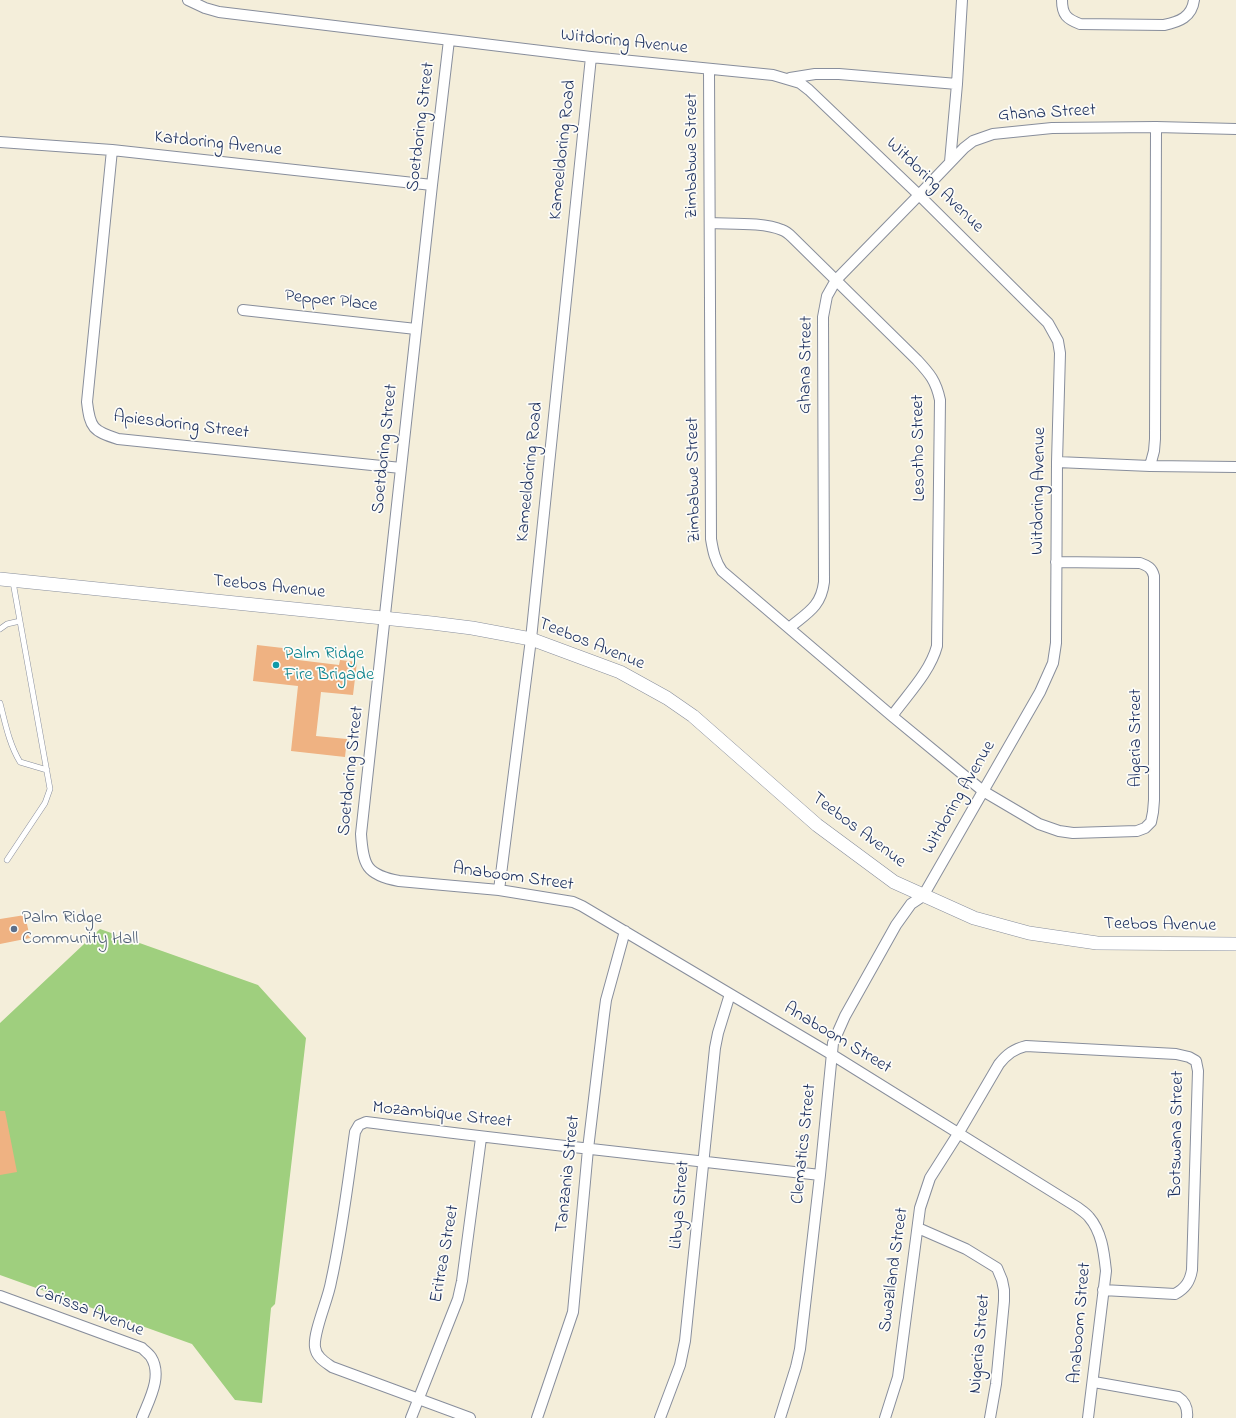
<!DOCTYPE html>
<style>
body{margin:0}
canvas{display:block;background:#f4eeda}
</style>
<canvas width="1236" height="1418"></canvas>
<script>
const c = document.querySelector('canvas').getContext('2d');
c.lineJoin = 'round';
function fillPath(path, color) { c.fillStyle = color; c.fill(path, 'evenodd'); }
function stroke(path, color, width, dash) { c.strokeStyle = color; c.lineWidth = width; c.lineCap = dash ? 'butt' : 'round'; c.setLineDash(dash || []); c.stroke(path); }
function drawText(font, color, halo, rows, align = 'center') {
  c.font = font + ' "Indie Flower",sans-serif'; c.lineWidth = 3.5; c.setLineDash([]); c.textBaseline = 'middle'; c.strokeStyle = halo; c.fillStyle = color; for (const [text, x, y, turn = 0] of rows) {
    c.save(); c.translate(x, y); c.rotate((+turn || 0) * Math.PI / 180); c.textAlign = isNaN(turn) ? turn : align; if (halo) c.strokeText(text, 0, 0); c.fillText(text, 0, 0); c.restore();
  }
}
const green = new Path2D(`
 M100,929l158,56 48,53 -31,266 -4,4 -9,95 -27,-3 -43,-56 -192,-69v-252z`);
const building = new Path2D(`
 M257,645l43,5 -2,10 41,5 1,-5 17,2 -4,33 -32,-3 -5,44 31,3 -2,18 -54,-6 7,-65 -45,-5z
 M25,915l5,23 -30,6v-25z
 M0,1111h5l12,61 -17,3z`);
const service = new Path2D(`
 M0,629l7,-5 13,-3
 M0,703c5,19 9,41 20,59l27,8
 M7,860l38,-57 5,-14 -37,-207`);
const minor = new Path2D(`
 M188,0l17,8 14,4 372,45 182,18 27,8 9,7 110,105 129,128 10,18 2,12 -3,109 -1,181 -3,20 -13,29 -117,204 -12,8 -15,21 -51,91 -12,27 -13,132 -20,174 -4,18 -16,51
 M1062,0c0,15 5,19 18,24l84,1c15,-3 28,-8 30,-25
 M449,40l-17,145 -71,649c2,31 5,41 38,47l100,9 74,12 9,4 249,148 246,153c4,3 9,6 12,10 13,15 15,36 17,54l-18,147
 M709,69l2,470c2,12 4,22 11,32l170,145 91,75 56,33 20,7 14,2 64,-2 8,-3 6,-6 2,-10 1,-12v-224c-2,-8 -6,-10 -14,-13l-84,-1
 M790,78l25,-4h24l118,10
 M0,142l112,8 320,35
 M112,150l-25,252c3,26 6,29 31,37l283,29
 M950,162l7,-78 5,-84
 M710,223c20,1 54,-1 72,7 3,1 7,4 10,7l125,123c13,14 19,21 23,40l-3,246c-7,26 -29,48 -45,70
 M243,310l173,19
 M1057,462l93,4 4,-15 1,-12 1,-312
 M1150,466l86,1
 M789,628c18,-15 32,-21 35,-46l-1,-265 4,-21 9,-16 83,-85 45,-47 9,-7 20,-7 59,-6 104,-1 80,2
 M499,890l32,-251 60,-582
 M918,1228l48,21 31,19 5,12 2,10v11l-8,83 -6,34
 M0,1296l142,52c3,3 7,6 9,9 12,19 -2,43 -9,61
 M1094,1382l84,15c8,5 10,12 9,21
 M411,1418l47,-119 4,-18 19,-143
 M470,1418l-138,-51c-7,-5 -16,-10 -17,-20 -2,-15 13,-47 16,-65 11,-49 17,-100 24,-150l4,-7 7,-3c151,20 303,35 454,53
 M537,1418l36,-106 15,-163 16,-134 2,-15 19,-69
 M660,1418l20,-53 5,-24 30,-293 3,-15 12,-39
 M885,1418l13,-41 22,-169 10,-30 28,-44 41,-70c8,-10 15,-15 27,-18l150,8 13,3 7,4 2,10 -6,199c-2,11 -6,18 -17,24l-72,-4`);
const tertiary = new Path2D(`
 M0,579l432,44 40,5 59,11 89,33 47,26 26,18 124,109 77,57 80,36 55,15 68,10 139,1`);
const markers = [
 [276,665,4,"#0f9aa8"],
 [14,929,4,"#5c6f8a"]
];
const streetNames = [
 ["Witdoring Avenue",624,43,6],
 ["Ghana Street",1047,114,-3],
 ["Soetdoring Street",422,127,-83],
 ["Katdoring Avenue",218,145,6],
 ["Kameeldoring Road",564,150,-84],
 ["Zimbabwe Street",693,156,-90],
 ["Witdoring Avenue",934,186,44],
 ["Pepper Place",331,302,6],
 ["Ghana Street",807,365,-89],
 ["Apiesdoring Street",181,426,7],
 ["Lesotho Street",920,448,-91],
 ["Soetdoring Street",386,449,-84],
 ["Kameeldoring Road",531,472,-84],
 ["Zimbabwe Street",695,480,-91],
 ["Witdoring Avenue",1040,491,-89],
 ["Teebos Avenue",269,588,6],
 ["Teebos Avenue",591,645,22],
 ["Algeria Street",1137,738,-90],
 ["Soetdoring Street",352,771,-84],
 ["Witdoring Avenue",960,798,-60],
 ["Teebos Avenue",858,831,37],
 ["Anaboom Street",513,878,8],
 ["Teebos Avenue",1160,926,1],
 ["Anaboom Street",837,1039,31],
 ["Mozambique Street",442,1116,6],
 ["Botswana Street",1178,1134,-89],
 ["Clematics Street",805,1144,-84],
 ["Tanzania Street",569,1174,-84],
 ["Libya Street",681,1205,-85],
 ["Eritrea Street",446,1254,-80],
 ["Swaziland Street",895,1270,-82],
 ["Carissa Avenue",89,1312,21],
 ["Anaboom Street",1081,1323,-85],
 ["Nigeria Street",981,1344,-85]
];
const cultureNames = [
 ["Palm Ridge",284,655],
 ["Fire Brigade",284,676]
];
const serviceNames = [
 ["Palm Ridge",22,919],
 ["Community Hall",22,940]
];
fillPath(green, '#9fcf7e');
fillPath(building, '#efb282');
stroke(service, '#888e9c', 6);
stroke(minor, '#888e9c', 12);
stroke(tertiary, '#888e9c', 14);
stroke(service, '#fff', 5);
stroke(minor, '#fff', 10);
stroke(tertiary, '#fff', 13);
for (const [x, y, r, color] of markers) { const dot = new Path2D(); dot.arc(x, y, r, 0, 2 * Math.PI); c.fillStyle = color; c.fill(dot); stroke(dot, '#fdfcf7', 1.5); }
drawText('18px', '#1b2f5e', '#fdfcf7', streetNames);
drawText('18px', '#0d838f', '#fdfcf7', cultureNames, 'left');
drawText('18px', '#4e5e75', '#fdfcf7', serviceNames, 'left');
</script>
